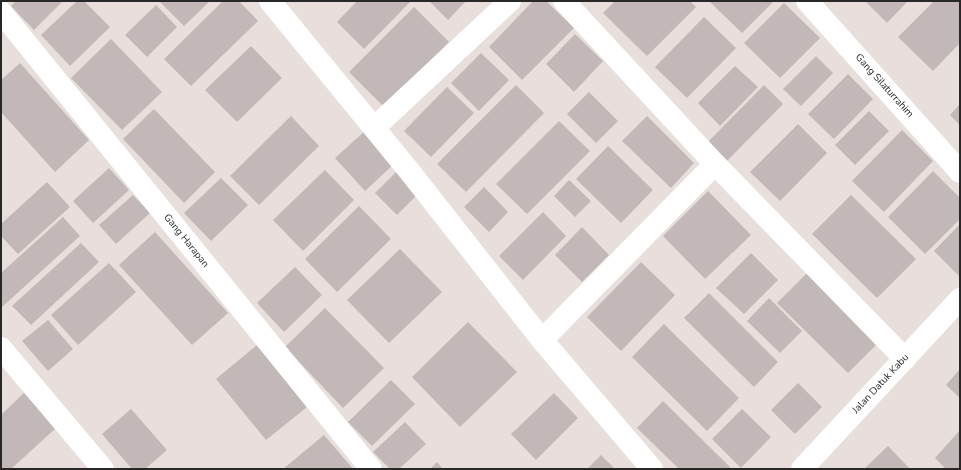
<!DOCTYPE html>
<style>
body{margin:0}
#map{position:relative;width:961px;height:470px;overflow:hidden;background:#e8dedb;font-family:"Nunito Sans",sans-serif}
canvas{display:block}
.frame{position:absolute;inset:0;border:2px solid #282828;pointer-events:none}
</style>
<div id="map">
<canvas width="961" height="470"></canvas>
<div class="frame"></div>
</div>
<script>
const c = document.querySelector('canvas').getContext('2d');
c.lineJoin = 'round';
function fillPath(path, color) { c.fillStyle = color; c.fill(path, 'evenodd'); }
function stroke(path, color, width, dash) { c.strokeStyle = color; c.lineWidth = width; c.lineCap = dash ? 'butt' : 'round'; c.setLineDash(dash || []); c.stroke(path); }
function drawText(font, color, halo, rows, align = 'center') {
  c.font = font + ' "Nunito Sans",sans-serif'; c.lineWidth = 3; c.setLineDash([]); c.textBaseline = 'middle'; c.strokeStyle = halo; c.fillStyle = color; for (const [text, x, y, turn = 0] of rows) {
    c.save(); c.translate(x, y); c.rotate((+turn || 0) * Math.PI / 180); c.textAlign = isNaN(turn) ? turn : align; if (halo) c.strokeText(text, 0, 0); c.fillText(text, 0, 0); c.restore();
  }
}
const building = new Path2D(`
 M16,1h47l-29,29 -23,-24z
 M77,1h7l26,26 -40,39 -29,-31z
 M159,1h51l-26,25z
 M223,1h16l19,20 -67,65 -27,-27z
 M357,1h54l-47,48 -27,-27z
 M429,1h37l-18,19z
 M533,1h13l28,27 -52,52 -33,-33z
 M615,1h75l6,6 -49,49 -44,-43z
 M709,1h65l-32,32z
 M865,1h43l-21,22z
 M934,1h26v42l-27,28 -35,-34z
 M784,3l36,35 -40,40 -36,-35z
 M156,5l21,22 -30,30 -22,-22z
 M414,7l35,35 -65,65 -35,-35z
 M704,17l32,31 -49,50 -32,-31z
 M575,34l28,27 -29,31 -28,-28z
 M111,39l51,53 -40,38 -51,-52z
 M251,46l31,32 -45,44 -32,-32z
 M481,53l28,27 -30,31 -28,-28z
 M816,56l17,17 -32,33 -18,-17z
 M20,63l69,77 -34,32 -54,-60v-32z
 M735,66l23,21 -38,39 -22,-23z
 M848,74l25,25 -39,40 -26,-25z
 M516,85l28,28 -78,79 -29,-28z
 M764,85l19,19 -57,58 -19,-19z
 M447,87l27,26 -43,44 -27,-26z
 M589,92l29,29 -22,22 -29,-29z
 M960,104v21l-10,-10z
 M154,109l61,63 -31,31 -61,-64z
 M869,111l20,20 -34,34 -20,-20z
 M291,116l28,30 -60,59 -29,-29z
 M647,116l47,47 -23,25 -49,-47z
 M559,121l31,30 -63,63 -31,-30z
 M798,124l29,29 -47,48 -30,-29z
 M366,130l30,32 -31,29 -30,-33z
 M902,130l31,31 -49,51 -32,-31z
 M608,146l45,44 -32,33 -45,-44z
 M109,168l20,22 -36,33 -20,-22z
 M325,170l29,30 -51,51 -30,-31z
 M397,171l22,22 -22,22 -22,-22z
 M933,171l27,27v21l-35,35 -37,-37z
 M221,178l27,27 -37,36 -27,-28z
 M569,180l22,21 -16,16 -21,-21z
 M47,182l23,25 -52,47 -17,-18v-12z
 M484,187l24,25 -19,20 -25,-25z
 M708,191l43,44 -46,44 -42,-43z
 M133,195l17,18 -34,31 -17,-19z
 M851,195l65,64 -39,39 -65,-64z
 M359,206l32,33 -54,53 -32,-33z
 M543,212l23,24 -43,44 -24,-24z
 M63,217l17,19 -79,72v-35z
 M960,224v51l-1,1 -25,-25z
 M582,227l27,28 -27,27 -27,-27z
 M155,232l73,81 -36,32 -73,-80z
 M81,243l18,19 -68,63 -19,-19z
 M400,249l42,43 -53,51 -42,-43z
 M751,253l27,27 -34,34 -28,-26z
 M641,262l34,33 -54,56 -34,-34z
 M109,263l27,29 -58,53 -27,-30z
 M295,267l27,28 -38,37 -27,-29z
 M808,272l71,70 -31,31 -71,-70z
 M709,293l69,69 -24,25 -70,-69z
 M769,298l33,33 -22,22 -33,-32z
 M325,308l59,60 -41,40 -58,-61z
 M48,320l25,29 -25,22 -26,-30z
 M468,322l49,50 -57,55 -48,-50z
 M664,324l75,74 -32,33 -75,-74z
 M257,345l50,62 -41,33 -50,-61z
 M960,369v29l-14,-13z
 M391,380l24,24 -43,42 -24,-24z
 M798,383l24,24 -27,27 -24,-24z
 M24,393l32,35 -45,41h-10v-54z
 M554,393l24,25 -42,42 -25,-26z
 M663,401l67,66 -1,2h-50l-42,-41z
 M131,409l36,41 -22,19h-13l-30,-35z
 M742,409l29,28 -30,31 -29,-29z
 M405,422l21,22 -27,25h-9l-17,-17z
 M960,430v39h-14l-11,-11z
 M324,435l29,34h-70z
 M888,446l22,23h-46z
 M601,455l14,14h-28z
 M437,462l6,7h-13z`);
const minor = new Path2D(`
 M270,1l140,171 132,168 110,129
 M564,1l151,163 190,195
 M807,1l153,171
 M1,12l370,457
 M374,128l136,-127
 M542,340l173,-176
 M1,348l102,121`);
const tertiary = new Path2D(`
 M802,469l158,-170`);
const streetNames = [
 ["Gang Silaturrahim",884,86,48],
 ["Gang Harapan",186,241,51],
 ["Jalan Datuk Kabu",881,384,-47]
];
fillPath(building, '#c1b8b7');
stroke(minor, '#fff', 22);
stroke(tertiary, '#fff', 22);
drawText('10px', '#282828', '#fff', streetNames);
</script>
